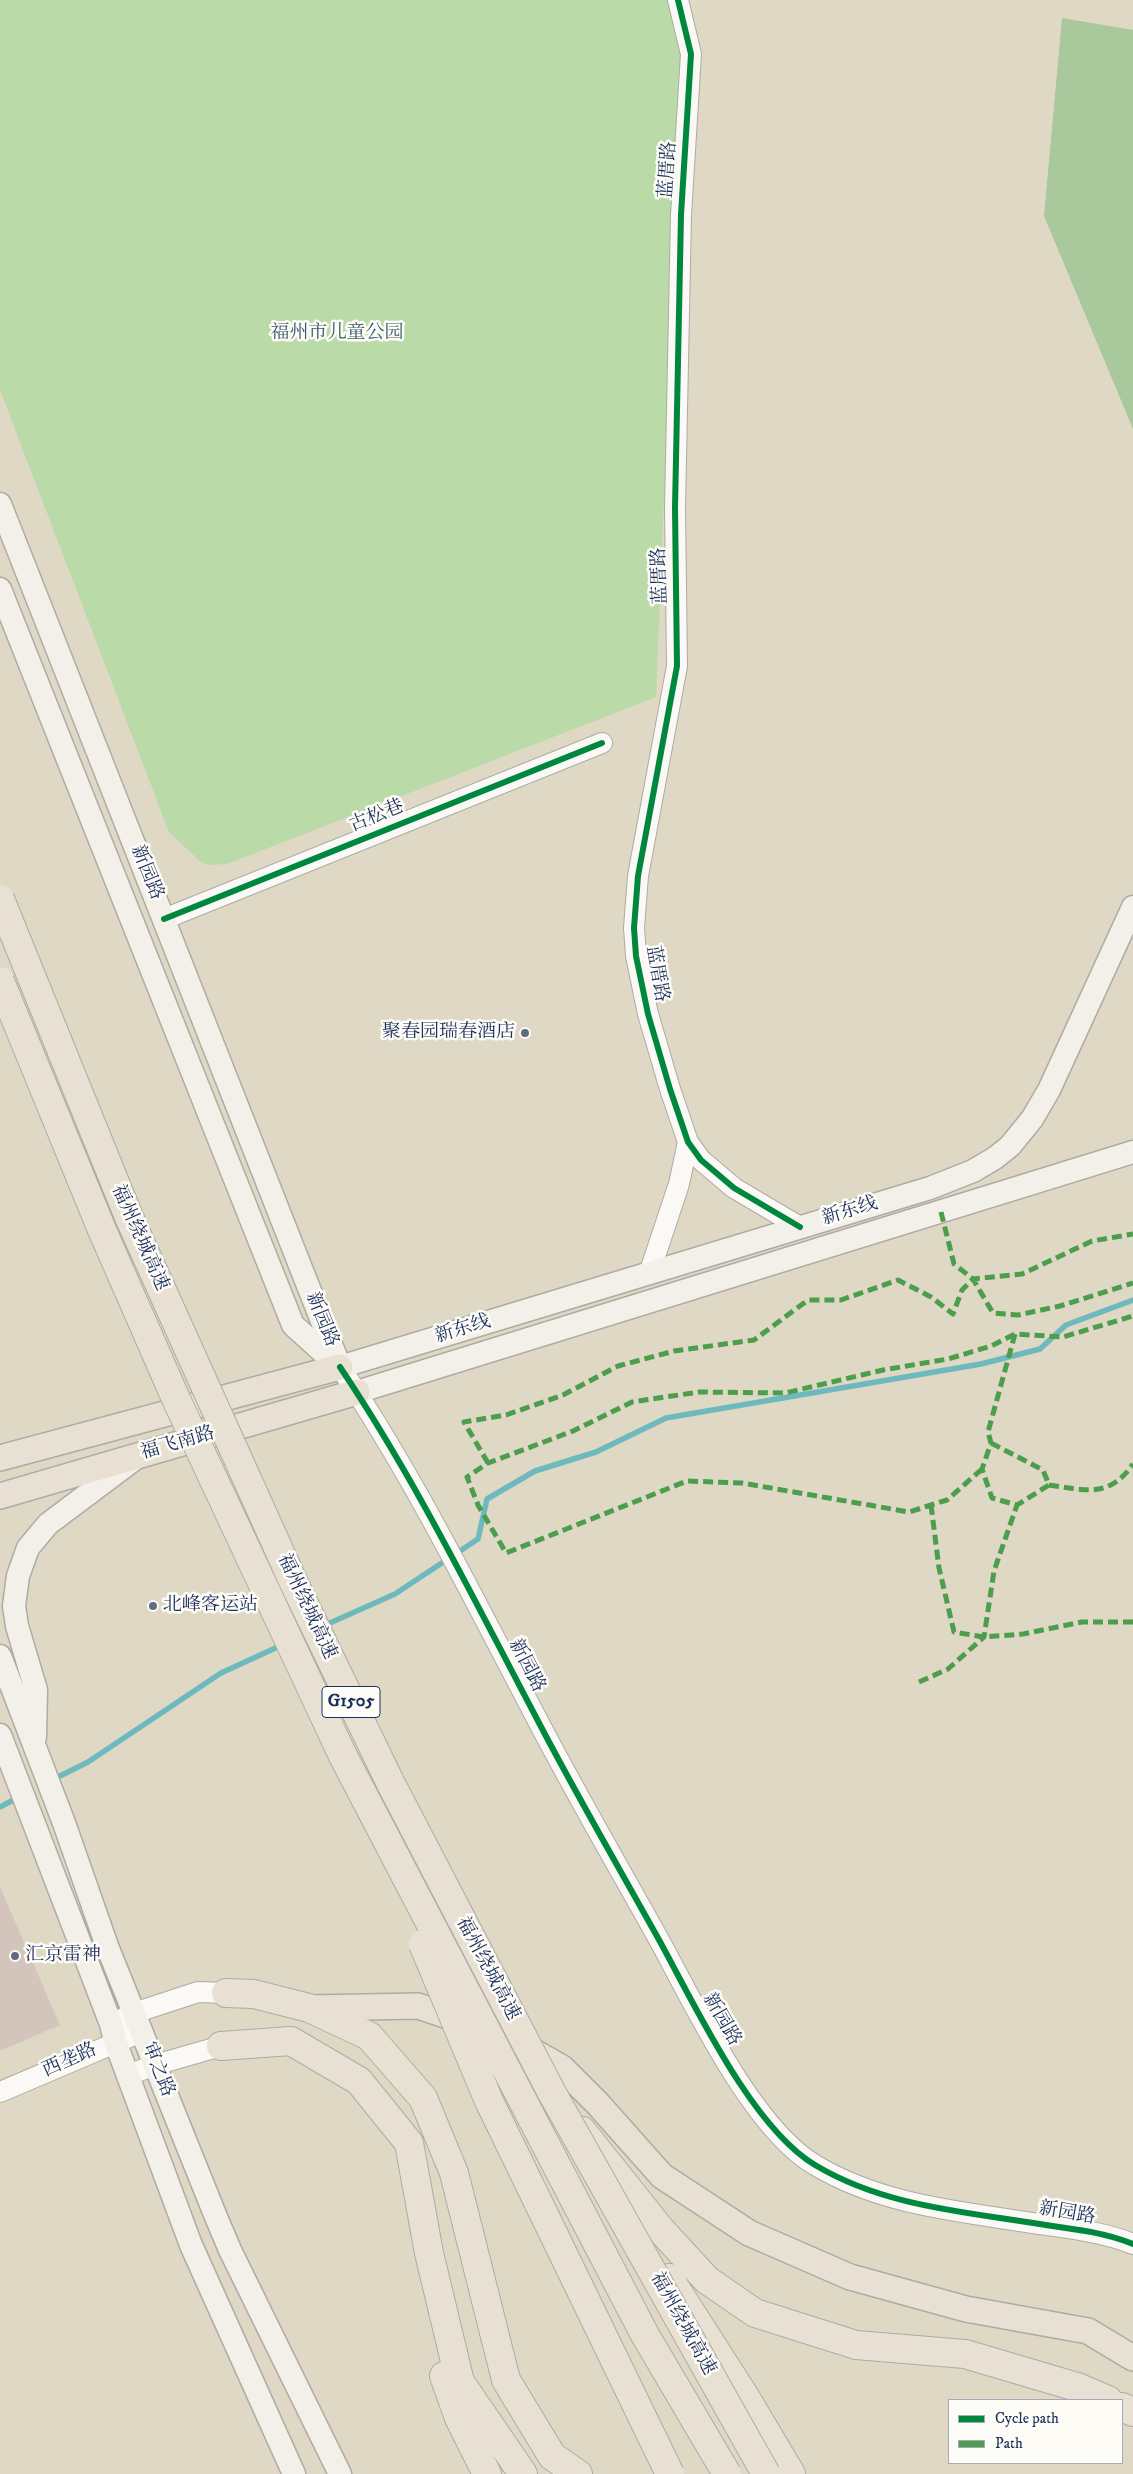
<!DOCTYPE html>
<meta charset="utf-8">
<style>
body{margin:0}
#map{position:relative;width:1133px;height:2474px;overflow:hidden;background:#dfd8c5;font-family:"IM FELL DW Pica",serif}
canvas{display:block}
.legend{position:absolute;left:948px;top:2399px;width:175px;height:65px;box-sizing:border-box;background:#fdfcf7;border:1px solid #a3aaba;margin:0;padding:6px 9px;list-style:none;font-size:15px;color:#1b2f5e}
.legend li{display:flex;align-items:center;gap:10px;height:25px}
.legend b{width:25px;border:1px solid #a3aaba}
</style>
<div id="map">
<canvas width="1133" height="2474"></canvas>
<ul class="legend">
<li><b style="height:6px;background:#00873e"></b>Cycle path</li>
<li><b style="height:6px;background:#4c9d4c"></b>Path</li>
</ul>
</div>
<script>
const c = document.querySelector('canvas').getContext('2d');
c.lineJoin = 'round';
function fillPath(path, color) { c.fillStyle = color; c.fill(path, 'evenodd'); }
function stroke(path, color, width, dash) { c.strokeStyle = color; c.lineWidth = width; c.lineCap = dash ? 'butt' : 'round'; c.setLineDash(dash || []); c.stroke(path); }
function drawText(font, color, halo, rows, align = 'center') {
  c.font = font + ' "IM FELL DW Pica","Noto Serif SC",serif'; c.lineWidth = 5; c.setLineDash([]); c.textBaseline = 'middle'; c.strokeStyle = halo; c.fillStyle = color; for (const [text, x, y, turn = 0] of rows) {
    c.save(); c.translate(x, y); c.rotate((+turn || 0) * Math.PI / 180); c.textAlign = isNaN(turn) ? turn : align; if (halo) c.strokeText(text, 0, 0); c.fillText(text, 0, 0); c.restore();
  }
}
const green = new Path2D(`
 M0,0h669l13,55 -26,642 -429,167 -19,1 -6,-2 -33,-31 -169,-442z`);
const forest = new Path2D(`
 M1062,18l71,12v399l-89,-213z`);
const stream = new Path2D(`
 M323,1626l72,-32 83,-55 9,-40 48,-28 61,-19 70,-34 315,-54 59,-15 26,-24 67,-25
 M52,1780l36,-18 133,-89 61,-28
 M0,1807l19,-10`);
const building = new Path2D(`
 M0,1887l60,138 -60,26z`);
const tertiary = new Path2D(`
 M678,0l13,54 -10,161 -6,293 2,158 -39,210 -4,52 2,28 12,58 22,75 18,53 13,18 33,28 66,39
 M164,919l438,-176
 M649,1274l30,-90 9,-42
 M340,1367c77,115 134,233 198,354 38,73 80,145 120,217 36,65 93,189 157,227 70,42 152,47 231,60 29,4 60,8 87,19
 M111,2024l23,-11 64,-21 28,1
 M128,2075l27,-10 66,-19
 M0,2092l141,-60`);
const secondary = new Path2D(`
 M0,504l340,863
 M0,589l293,736 42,38
 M340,1367l590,-179 43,-17 22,-13 15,-12 22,-27 17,-29 84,-183
 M357,1392l776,-240
 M0,1656l64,167 43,123 109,271 14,33 110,224
 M0,1735l111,289 4,17 76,204 103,229
 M35,1737l1,-47 -19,-64 -3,-20 4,-30 10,-28 20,-24 88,-66`);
const primary = new Path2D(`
 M0,1458l340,-91
 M0,1496l357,-104
 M309,2008l109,-2 84,28 60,34 36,36 64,72 87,57 101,44 116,32 122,22 45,27`);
const motorway = new Path2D(`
 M226,1993l28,1 55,14 60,28 54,62 31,75 52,207 46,76 26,18
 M221,2046l70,-5 68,40 50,62 20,110 31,129 63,92
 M582,2131l79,99 46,50 48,33 101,32 109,9 115,34 28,12
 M669,2278l75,117 47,79
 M444,2376l15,42 28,56
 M1122,2407l11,5`);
const motorwayBridge = new Path2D(`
 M0,899l129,318 164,364 97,201 162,311 214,381
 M0,981l102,249 74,169 167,357 302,579 82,139
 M423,1944l66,157 181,373`);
const quiet = new Path2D(`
 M941,1212l13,52 19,15 20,34 25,2 42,-9 73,-23
 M991,1443l52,27 6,15 -32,20 -25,-7 -10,-29 9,-26 -3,-11 27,-98
 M488,1463l-24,-41 42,-7 57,-20 55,-29 56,-15 80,-11 54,-40h33l57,-20 33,17 22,17 9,-24 11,-11 49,-5 70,-33 41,-7
 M982,1469l-35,31 -38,12 -167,-29 -55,-2 -181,72 -28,-48 -11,-28 21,-14 85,-32 59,-29 67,-10 86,1 98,-23 65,-11 43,-13 24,-12 48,3 70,-21
 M1049,1485c36,5 60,14 84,-21
 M931,1505l8,63 15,64 30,5 39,-3 59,-12h51
 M919,1682l29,-13 36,-32 10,-66 23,-66`);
const cycleway = new Path2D(`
 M678,0l13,54 -10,161 -6,293 2,158 -39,210 -4,52 2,28 12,58 22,75 18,53 13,18 33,28 66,39
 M164,919l438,-176
 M340,1367c77,115 134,233 198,354 38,73 80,145 120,217 36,65 93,189 157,227 70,42 152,47 231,60 29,4 60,8 87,19`);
const markers = [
 [525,1033,5,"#606a82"],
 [153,1606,5,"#606a82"],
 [15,1956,5,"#606a82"]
];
const shields = [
 [351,1702,58]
];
const shieldNames = [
 ["G1505",351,1702]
];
const streetNames = [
 ["蓝厝路",669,170,-86],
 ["蓝厝路",661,576,-92],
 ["古松巷",377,817,-22],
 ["新园路",146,873,68],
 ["蓝厝路",656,974,80],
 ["新东线",850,1212,-17],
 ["福州绕城高速",139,1238,66],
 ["新园路",321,1320,68],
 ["新东线",463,1330,-17],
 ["福飞南路",178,1444,-16],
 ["福州绕城高速",306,1607,65],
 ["新园路",526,1666,63],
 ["福州绕城高速",487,1969,62],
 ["新园路",721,2020,60],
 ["西垄路",70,2061,-24],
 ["审之路",157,2070,68],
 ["新园路",1067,2214,10],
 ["福州绕城高速",682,2324,61]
];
const parkNames = [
 ["福州市儿童公园",337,334]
];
const poiNames = [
 ["聚春园瑞春酒店",515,1033,"right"],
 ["北峰客运站",163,1606],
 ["汇京雷神",25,1956]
];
fillPath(green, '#badaa8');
fillPath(forest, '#a9c89c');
stroke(stream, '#6eb9be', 5.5);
fillPath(building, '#d3c5bc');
stroke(tertiary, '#aeaba4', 22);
stroke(secondary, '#aeaba4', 25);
stroke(primary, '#aeaba4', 28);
stroke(motorway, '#aeaba4', 30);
stroke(tertiary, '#faf9f6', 20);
stroke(secondary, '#f3f0e9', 22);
stroke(primary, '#e9e0d4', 25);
stroke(motorway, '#e9e0d4', 28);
stroke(motorwayBridge, '#aeaba4', 30, []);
stroke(motorwayBridge, '#e9e0d4', 28);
stroke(quiet, '#4c9d4c', 5, [10, 5]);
stroke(cycleway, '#00873e', 6);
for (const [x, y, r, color] of markers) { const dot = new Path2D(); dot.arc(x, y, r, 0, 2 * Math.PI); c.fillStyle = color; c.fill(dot); stroke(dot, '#fdfcf7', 2); }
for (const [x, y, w] of shields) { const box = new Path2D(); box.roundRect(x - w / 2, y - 15.5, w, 31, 4); c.fillStyle = '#fdfcf7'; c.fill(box); stroke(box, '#1b2f5e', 1); }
drawText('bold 18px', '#1b2f5e', null, shieldNames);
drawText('19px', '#1b2f5e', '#fdfcf7', streetNames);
drawText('19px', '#3b5a6b', '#fdfcf7', parkNames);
drawText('19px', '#1b2f5e', '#fdfcf7', poiNames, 'left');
</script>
